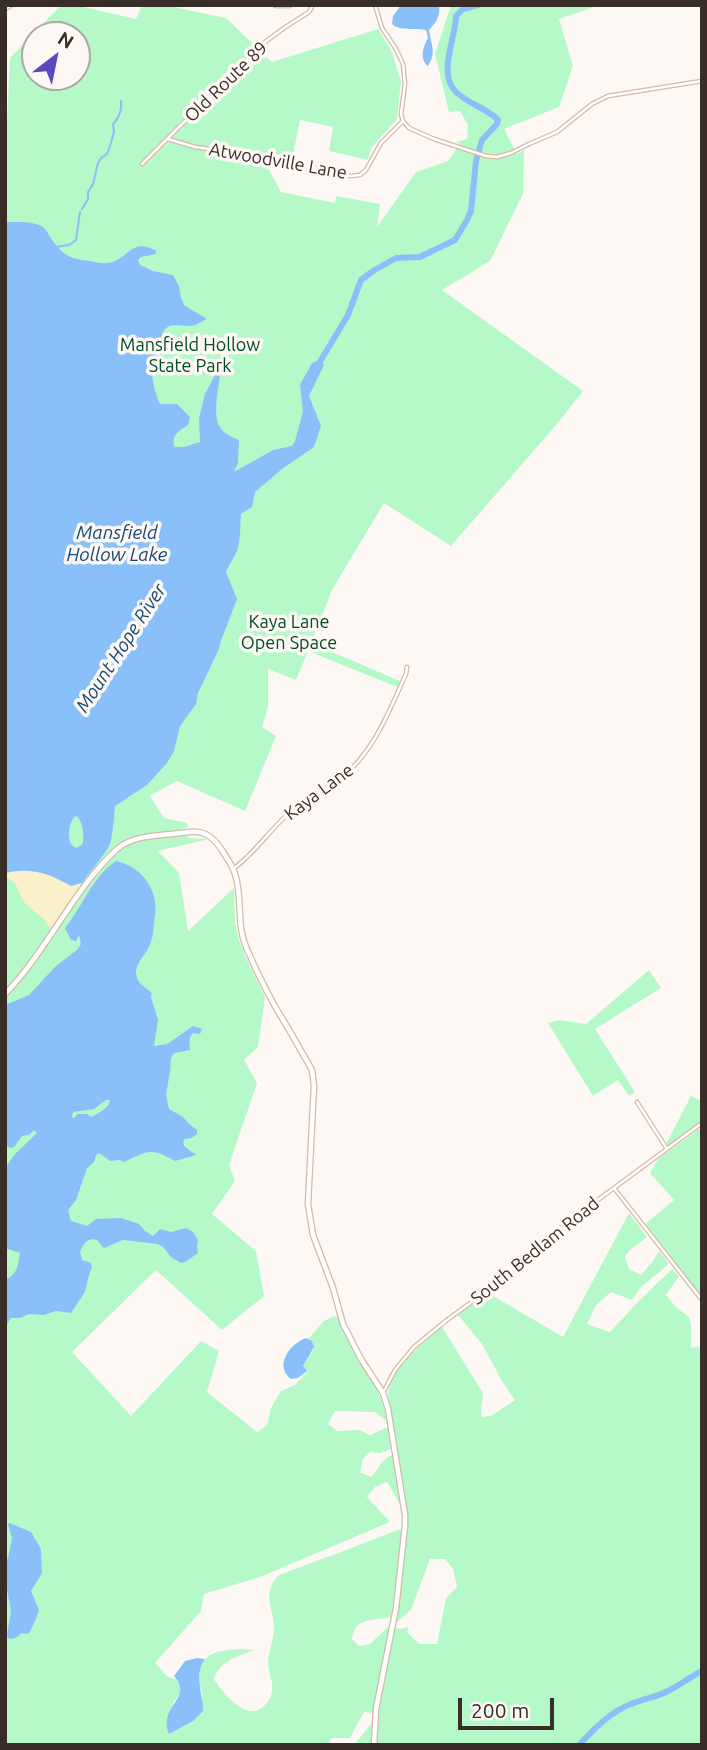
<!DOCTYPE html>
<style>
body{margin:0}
#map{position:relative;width:707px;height:1750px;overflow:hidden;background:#fef8f5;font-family:Ubuntu,sans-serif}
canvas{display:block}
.frame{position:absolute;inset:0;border:7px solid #392e27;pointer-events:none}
.north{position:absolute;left:21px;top:21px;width:70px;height:70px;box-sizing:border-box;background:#fef8f5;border:2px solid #afa7a3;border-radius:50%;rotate:32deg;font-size:19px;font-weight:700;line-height:28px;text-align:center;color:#392e27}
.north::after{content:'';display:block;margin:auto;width:24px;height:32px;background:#5b47bf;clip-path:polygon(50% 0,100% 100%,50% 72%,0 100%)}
.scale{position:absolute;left:458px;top:1698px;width:96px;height:32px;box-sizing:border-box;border:4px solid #392e27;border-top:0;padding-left:9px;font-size:21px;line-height:24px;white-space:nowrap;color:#392e27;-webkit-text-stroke:5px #fef8f5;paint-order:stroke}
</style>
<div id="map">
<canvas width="707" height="1750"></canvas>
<div class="frame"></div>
<div class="north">N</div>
<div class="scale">200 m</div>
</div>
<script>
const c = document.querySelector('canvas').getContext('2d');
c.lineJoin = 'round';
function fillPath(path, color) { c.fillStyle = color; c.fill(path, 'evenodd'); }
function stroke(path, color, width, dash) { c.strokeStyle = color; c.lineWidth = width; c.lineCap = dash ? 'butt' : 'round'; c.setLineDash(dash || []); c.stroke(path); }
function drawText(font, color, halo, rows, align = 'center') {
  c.font = font + ' Ubuntu,sans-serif'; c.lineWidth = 7; c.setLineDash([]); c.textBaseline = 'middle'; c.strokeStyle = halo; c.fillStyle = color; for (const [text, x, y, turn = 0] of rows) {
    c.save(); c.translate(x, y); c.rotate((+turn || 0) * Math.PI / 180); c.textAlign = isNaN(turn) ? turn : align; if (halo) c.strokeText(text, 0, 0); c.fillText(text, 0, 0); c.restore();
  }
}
const green = new Path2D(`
 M61,5h14l61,14 6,-14h22l62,13 46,44 106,-33 13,21 10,31 -4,38 -26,29 -3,12 -39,-9 4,-24 -33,-7 -8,40 -26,-6 -2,7 17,31 54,11 1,-7 44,8 -3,23 39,-55 32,-11 12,-17 -4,-2 11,-3 1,-14 -8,-14 -11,1 -14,-58 16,-49h149l-41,14 14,47 -14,41 -55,22 13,25 7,-4 -1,44 -33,67 -48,29 141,101 -26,33 -106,122 -67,-43 -52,87 -21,53 89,38 -3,6 -89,-36 -12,29 -28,-11v38l-6,20 14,9 -31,75 -68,-30 -27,15 14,22 23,5 1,4 -7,2 8,9 20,1 -51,12 21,22 9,58 46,-43 1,34 4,18 6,16 20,41 -7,50 -14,13 13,23 -28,82 6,16 -23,33 44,37 8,45 -42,34 -66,-60 -84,82 59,64 70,-75 18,10 -12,41 50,40 10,-7 4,-17 9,-16 16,-8 11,-12 -4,-6 10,-16 -1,-9 -4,-2 16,-18 10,-5 4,2c5,10 9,21 15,31 15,27 29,41 34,72l-12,-9 -40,-1 -7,13 9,7 22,-1 11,5 18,-8 3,22 -11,4 -10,-1 -7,7 -3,13 11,5c10,-10 7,-15 21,-22l9,51 -14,-24 -12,5 -8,10 23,25 -130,55 -56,17 -3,17 -46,52 12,13 10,4c6,10 3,14 -4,23l3,26 17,-8c3,-6 7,-14 9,-21 2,-7 -3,-14 -4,-21 -1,-31 34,-31 56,-29 -18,7 -33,10 -40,29 9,14 33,45 51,26 3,-3 7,-10 7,-14 2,-9 -4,-19 -4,-27 0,-11 5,-22 6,-33 1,-22 -14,-38 5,-56l70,-26 51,-20 2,7 -11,81c-18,4 -37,0 -39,22l7,7 11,-2 21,-20 -13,62 -3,27 -11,-1 -14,26h-18l-4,7h-323v-1581l5,-106zM35,35h42v42h-42z
 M649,970l12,18 -66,41 40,63 -6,4 -11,-16 -25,16 -45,-73 11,-3 27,4z
 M691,1096l11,5v20l-34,26 -2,-3z
 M702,1127v170l-58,-72 30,-25 -24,-27 8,-14z
 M629,1213l18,24 -18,14 -4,6 4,12 12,6 12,-14 6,-10 10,13 -28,23 -9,13 -21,-8 -15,13 -9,19 23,8 27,-29 35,-34 7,7 -13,19 10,12 13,10 2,7v24l11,-2v399h-326l7,-69 12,-48 5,1 9,-2 -2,5 12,12h18l9,-46 11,-11 -4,-18 -8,-10h-15l-19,51 -16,14 13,-100 -20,-125c-1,-30 33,-54 54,-72l41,66c0,10 -3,13 -1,24l9,-1 24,-16 -13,-19 -20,-37 -24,-29 30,-22 75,44z
 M372,1723l-1,22h-17z`);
const sand = new Path2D(`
 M25,869l28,6 18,11 11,-3 2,2 -34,44c-3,-11 -16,-16 -24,-25 -10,-11 -5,-21 -21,-27v-4z`);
const water = new Path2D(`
 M401,5h38c2,10 -3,18 -10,25 2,14 8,23 -1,36 -9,-7 -5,-19 0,-28l-2,-8c-12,-3 -25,2 -34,-6l1,-8z
 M5,222c10,0 24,-1 34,3 7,2 9,10 14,16 11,15 18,18 37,20 5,1 11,3 17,2 21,-1 23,-27 49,-12v3l-15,3 -3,3 2,5 13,6 20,4 6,11 2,11 3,8 23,14c-4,2 -8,4 -12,6 -13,4 -26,-6 -33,9 5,14 -4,15 -9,25 -4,10 2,36 7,45h17l13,13 -2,8c-8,5 -18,11 -13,22h9l16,-5 -1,-24 6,-24 13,-25 3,1c-2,15 -9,44 -1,57 4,7 12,10 19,13l-1,23 -4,9 39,-22 19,-4 3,-5 8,-30 -3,-26 12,-22 9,-4 3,6 -15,31 12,30 -7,21 -32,22 -27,23 -3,15 -11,7c-1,12 0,25 -4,37 -3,7 -8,13 -11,21l11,27 -15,39 -4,13 -20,42 -2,11 -16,22 -6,25 -7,12 -20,22 -32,21c-1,10 -2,32 -6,40 -7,13 -19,25 -27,37l-11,3c-22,-13 -41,-19 -66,-13zM77,816c6,6 8,22 5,29l-6,3 -5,-4c-4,-8 -2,-20 3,-27z
 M116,861c29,6 45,34 38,61 -1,4 0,8 -1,11 0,4 -3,12 -5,16 -4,7 -11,13 -12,23 0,11 9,15 16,21l-1,4 7,23 -4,26 13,-2 26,-18 9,3 -2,5 -7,-1c-5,5 -3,11 -3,17l-16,3 -3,5 -1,14 -4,22 3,15 14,8 6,7 8,6v4l-6,4 -6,1 -2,3 1,4 12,9 -21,6c-25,-14 -27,-10 -51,1l-5,-2 -9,1 -11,-8 -3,2 -2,7 -7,6 -11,32 -8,10 3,11 16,5 9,-7 25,-1 18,6 6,7 8,5 7,-7 11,3 15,-4 7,4 5,8 -1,6 1,7 -13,9 -4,1 -10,-6 -7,-9 -6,-4 -35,-4 -19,8 -7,-8c-9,-3 -14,4 -17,12l2,8 9,3 1,4 -3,8 -4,17 -14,21 -15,-2 -12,4 -15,-1 -9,4h-9l-6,9v-47c13,-6 13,-15 15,-27l-15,-5v-80l10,-14 22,-21 -3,-3 -5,5 -7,1 -8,11 -3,1 -6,-2v-141l24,-10 27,-29 21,-16 4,-6 -2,-9 -3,6 -5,-1 -6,-12c18,-22 27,-51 51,-67zM106,1100h4c-2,10 -12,13 -19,17l-4,-3h-9l-4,4 -2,-1 1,-5 21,-3z
 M306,1338l6,3 2,6 -11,19 4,5 -9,7 -7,1c-17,-13 -2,-35 15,-41z
 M10,1523l21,9 10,17 1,24 -11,18 8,19c-1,4 -8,22 -11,24l-7,-1c-3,4 -8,7 -13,5l-1,-3 4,-24 -5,-27 -1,-20 3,-6 4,-20 -4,-14z
 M197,1658l8,1c-12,16 -2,33 -2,52l-10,10 -24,13c-11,-28 25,-36 5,-58l11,-15z`);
const stream = new Path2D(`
 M82,209l6,-10v-7l5,-8 5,-21 3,-5 6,-4 3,-8 4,-14 -1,-8c6,-6 9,-14 8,-23
 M55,247l14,-2 7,-5 4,-28`);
const river = new Path2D(`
 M318,365l30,-50 13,-35 12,-9 23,-13 24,-1 35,-17 12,-20 4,-9 5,-50 6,-21 15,-16 1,-4c-11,-12 -30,-16 -42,-28 -19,-19 0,-54 0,-76l7,-7 15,-4
 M579,1745c15,-16 31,-33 52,-41 13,-5 25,-7 37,-13 12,-6 22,-14 34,-20`);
const street = new Path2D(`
 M375,5l7,23 14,21 7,15 2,20 -4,30 2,7 6,7 25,11 52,17 11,1 14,-4 18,-9 28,-12 35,-28 16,-8 94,-15
 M168,139l27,8 84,12 58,15 14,2 9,-1 6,-5 15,-27 22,-22
 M142,164l119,-119 23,-17 25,-16 4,-7
 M233,869c21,-15 35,-37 54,-54 16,-15 36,-23 54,-37 33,-26 48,-67 65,-104l1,-7
 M637,1102l30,47
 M614,1188l88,112
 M383,1393l12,-23 19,-23 33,-27 67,-49 26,-27 24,-19 138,-102`);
const secondary = new Path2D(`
 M276,5h13
 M5,8l5,-3
 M5,994c42,-43 68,-104 111,-144 15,-14 37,-14 56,-16 28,-4 38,-5 53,21 4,6 8,12 10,19 8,24 1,49 11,73 12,28 26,56 42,81 8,14 16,28 24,42l2,15 -6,119 5,31 20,53 10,36 18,35 22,34 5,16 17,106v11l-9,82 -20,101 -2,36`);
const streetNames = [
 ["Old Route 89",226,82,-44],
 ["Atwoodville Lane",278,161,10],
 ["Kaya Lane",319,792,-37],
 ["South Bedlam Road",535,1251,-39]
];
const parkNames = [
 ["Mansfield Hollow",190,345],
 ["State Park",190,366],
 ["Kaya Lane",289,622],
 ["Open Space",289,643]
];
const waterNames = [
 ["Mansfield",117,533],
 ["Hollow Lake",117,555],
 ["Mount Hope River",121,648,-57]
];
fillPath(green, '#b5f9c9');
fillPath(sand, '#faf0ca');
fillPath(water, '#8ac0f9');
stroke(stream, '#8ac0f9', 2);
stroke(river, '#8ac0f9', 6);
stroke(street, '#d4b9a7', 5);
stroke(secondary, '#d4b9a7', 7);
stroke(street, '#fff', 2.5);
stroke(secondary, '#fff', 4.5);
drawText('18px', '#392e27', '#fef8f5', streetNames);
drawText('18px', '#014c26', '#fef8f5', parkNames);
drawText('italic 19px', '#174875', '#fef8f5', waterNames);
</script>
